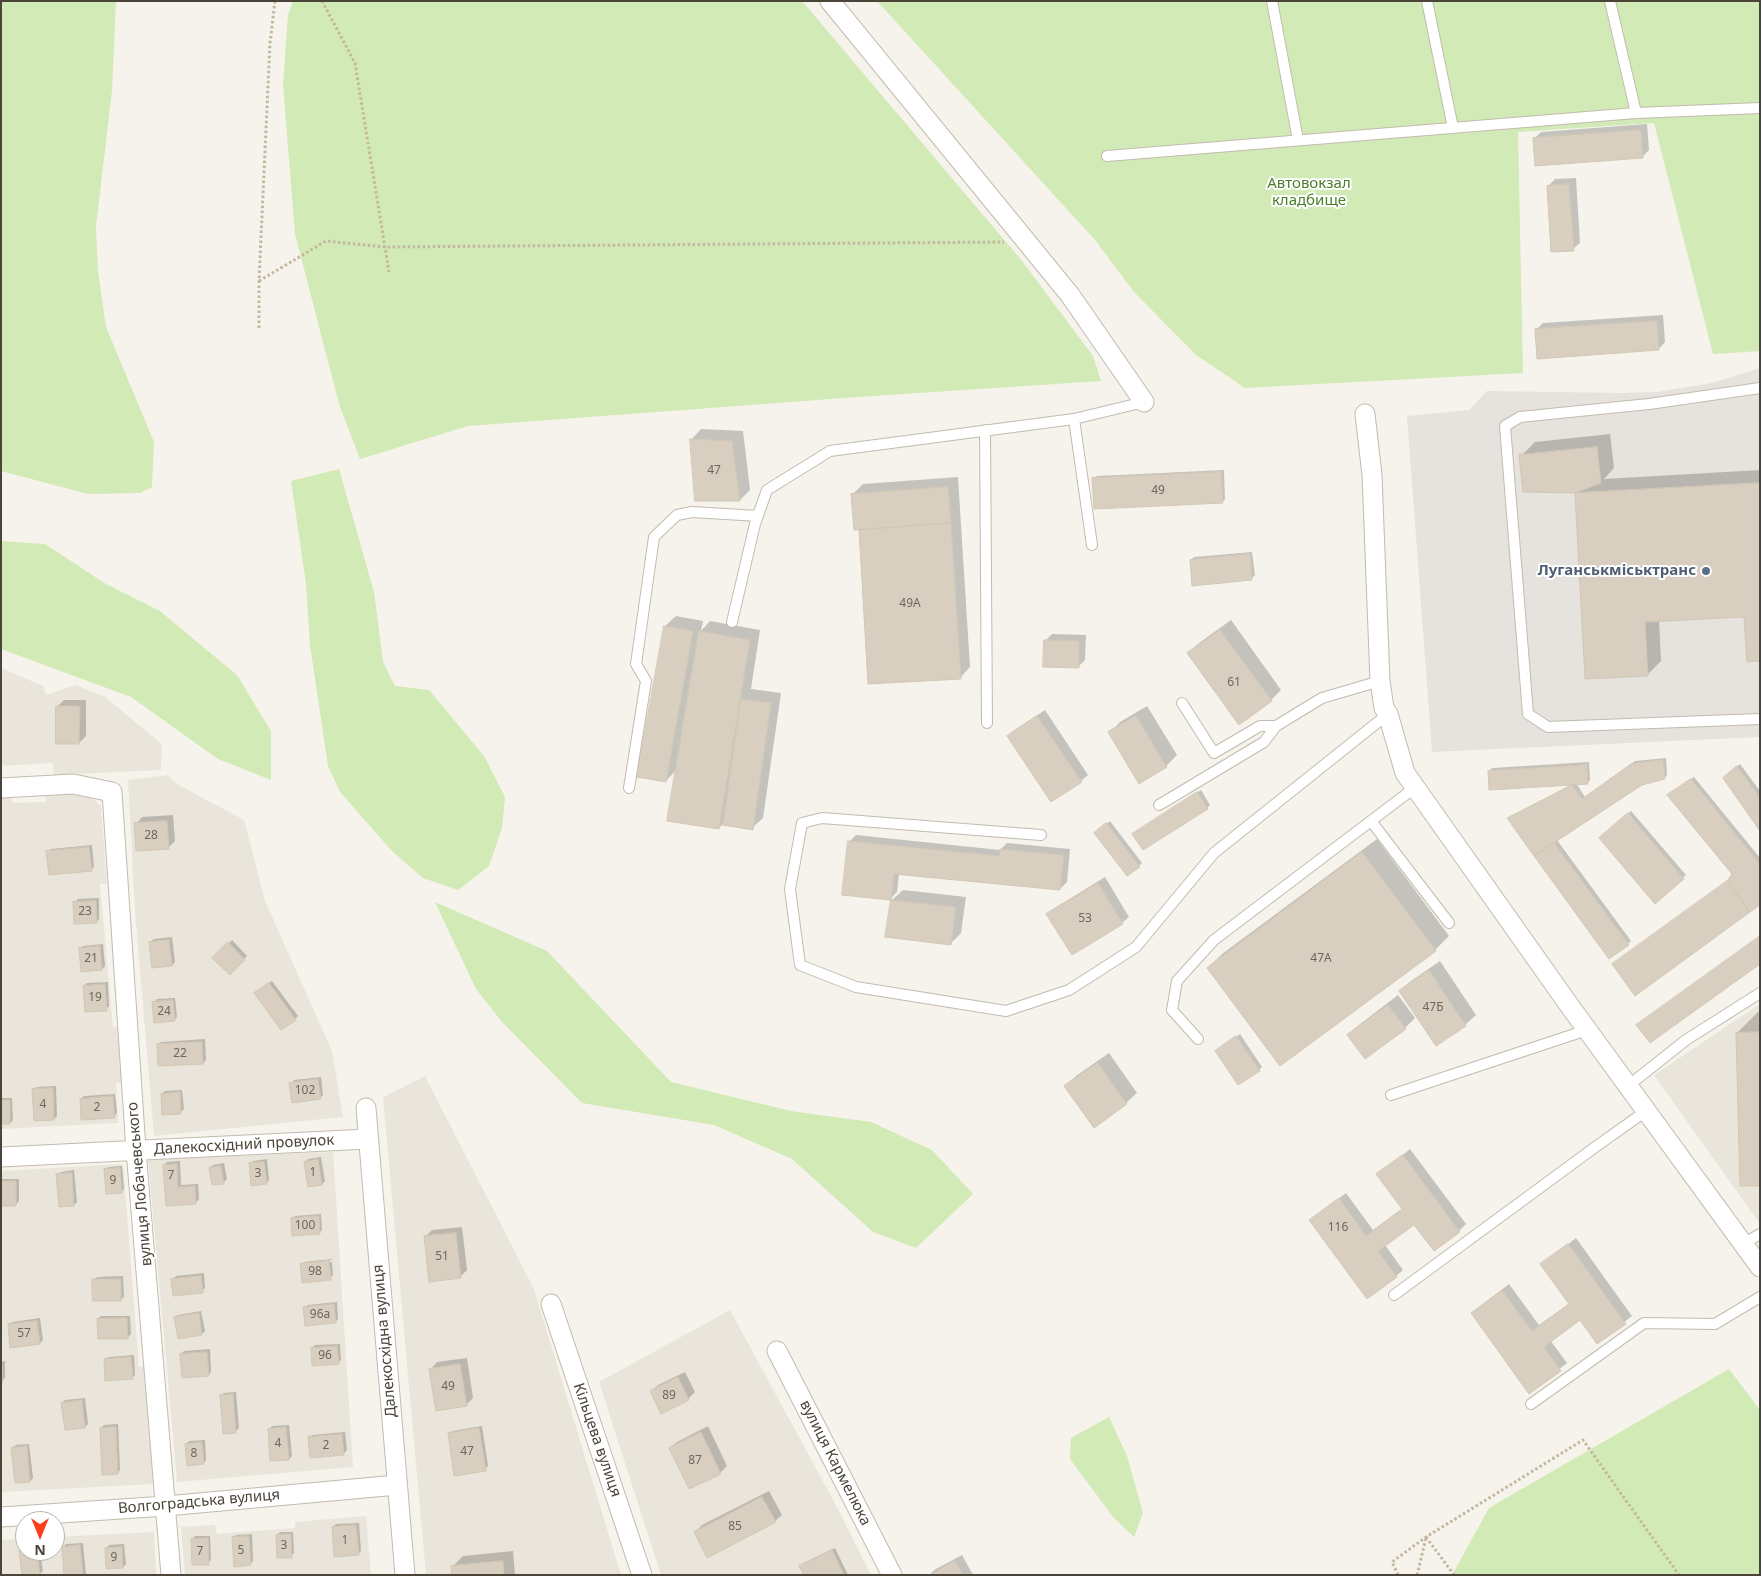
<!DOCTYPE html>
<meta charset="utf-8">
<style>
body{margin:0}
#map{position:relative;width:1761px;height:1576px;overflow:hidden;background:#f6f3ec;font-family:"Noto Sans",sans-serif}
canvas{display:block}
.frame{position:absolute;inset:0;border:2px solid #4b4439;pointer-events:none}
.north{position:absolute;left:15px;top:1511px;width:50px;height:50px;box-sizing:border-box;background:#fff;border:1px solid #b7b4b0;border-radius:50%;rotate:180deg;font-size:14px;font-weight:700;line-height:20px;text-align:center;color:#4b4439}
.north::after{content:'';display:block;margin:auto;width:18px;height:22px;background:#fc3f1d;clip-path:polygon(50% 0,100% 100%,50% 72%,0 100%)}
</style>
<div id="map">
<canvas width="1761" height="1576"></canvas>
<div class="frame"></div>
<div class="north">N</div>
</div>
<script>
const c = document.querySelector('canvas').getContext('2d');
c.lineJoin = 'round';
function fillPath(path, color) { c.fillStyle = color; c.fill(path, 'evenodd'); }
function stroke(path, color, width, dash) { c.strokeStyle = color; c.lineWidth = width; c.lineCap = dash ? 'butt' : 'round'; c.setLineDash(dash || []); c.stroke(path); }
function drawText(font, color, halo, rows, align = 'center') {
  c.font = font + ' "Noto Sans",sans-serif'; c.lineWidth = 4; c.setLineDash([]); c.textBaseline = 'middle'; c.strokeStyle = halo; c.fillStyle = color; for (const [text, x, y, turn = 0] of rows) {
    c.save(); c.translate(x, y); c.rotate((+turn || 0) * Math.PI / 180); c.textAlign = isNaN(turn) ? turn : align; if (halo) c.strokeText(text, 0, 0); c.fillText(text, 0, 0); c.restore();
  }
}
const residential = new Path2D(`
 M1,668l42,18 3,9 30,-10 29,12 57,47 -1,26 -107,5 -1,-12 -52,3z
 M168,775l7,8 69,37 21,81 67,150 11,66 -189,19 -19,-225 -7,-131z
 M46,793h40l15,13 6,78h-7l13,143h6l4,55 -7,1 2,40 -117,6v-332l10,-1 1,7 34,-1z
 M1760,1004v220l-106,-149z
 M425,1076l109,213 87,286h-195l-43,-478z
 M333,1152l20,315 -176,15 -29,-323z
 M123,1164l16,203h6l9,117 -153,8v-321z
 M730,1310l108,199 33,66h-210l-62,-193z
 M366,1516l5,59h-186l-4,-48 34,-2 2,9 78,-6v-6z
 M154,1532l2,43h-155v-35l24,-1v12h30v-14z`);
const industrial = new Path2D(`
 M1760,368v369l-328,15 -25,-336 62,-6 18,-19 135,2 35,-1 55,-9z`);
const green = new Path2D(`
 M1,1h115l-4,90 -16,135 2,45 8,56 48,115 -2,45 -12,6 -52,1 -87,-23z
 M293,1h509l220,260 71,95 8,25 -243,16 -390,29 -108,33 -21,-55 -44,-170 -12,-149 5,-70z
 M877,1h883v350l-47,3 -59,-231 -136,9 5,241 -278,15 -49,-33 -62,-63 -39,-52z
 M339,469l35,123 9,70 12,24 34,4 55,66 21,41 -3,31 -13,38 -31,24 -35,-12 -31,-27 -52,-59 -12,-26 -18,-121 -4,-61 -15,-103z
 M1,541l44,3 61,40 54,27 77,64 34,56v49l-53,-21 -87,-62 -130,-48z
 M435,902l112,49 124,131 120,29 80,11 61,28 41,44 -57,54 -43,-16 -81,-73 -78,-34 -132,-22 -80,-81 -26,-33z
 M1729,1369l31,41v165h-308l37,-67z
 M1109,1417l18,39 16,57 -9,24 -21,-20 -43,-58 1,-21z`);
const shadow = new Path2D(`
 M1647,124l2,26 -7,7 -107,-19 6,-6z
 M1576,178l4,65 -7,6 -25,-63 7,-7z
 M1663,315l2,27 -6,7 -122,-20 6,-6z
 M701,429l42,2 7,59 -10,10 -49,-60z
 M1610,434l4,34 -10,11 156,-9v190l-15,-45 -86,5 2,41 -14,14 -61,3 -10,-186 -55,-36 14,-14z
 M1224,470l1,29 -3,3 -128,-23 3,-3z
 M958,477l12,190 -10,11 -91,5 -9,-155 -7,-34 10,-10z
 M1252,552l3,23 -3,3 -61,-18 3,-3z
 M676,616l27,5 -2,10 9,-10 50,9 -9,59 30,4 -18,125 -11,10 -29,-4 -4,4 -42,-59 -11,12 -1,-155z
 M1231,620l50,70 -10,10 -82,-47 10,-10z
 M1052,634l34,1 -1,25 -7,7 -33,-26z
 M64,700h22v36l-7,7 -22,-36z
 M1147,706l30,49 -11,11 -26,16 -30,-49 10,-11z
 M1045,710l43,65 -7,6 -72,-45 6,-6z
 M1666,758l1,17 -3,3 -22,6 -85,56 74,101 -21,16 -101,-139 65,-35 -85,-12 3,-3 97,-6 1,18 -3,3h-11l9,14 50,-36z
 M1740,764l20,27v38l-33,-54z
 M1694,777l66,81v46l-30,-24 4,-6 -63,-82z
 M1201,790l9,15 -3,3 -70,23z
 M1631,811l55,64 -31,27 -51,-67z
 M173,815l2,26 -7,7 -32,-24 6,-7z
 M1110,821l32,42 -3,3 -41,-36z
 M856,835l144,15 7,-7 63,6 -3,33 -7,7 -161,-16 -2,19 -6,6 -42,-56z
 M1377,839l72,97 -14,14 -227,18 14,-14z
 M92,845l2,22 -3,3 -43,-18 3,-3z
 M1105,877l24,40 -7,6 -74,-9 7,-6z
 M903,890l63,7 -5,36 -10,10 -59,-43z
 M99,898v21l-3,3 -21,-20 3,-3z
 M172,937l3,25 -3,3 -22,-23 4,-3z
 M232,940l15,16 -17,18 -16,-16z
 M103,944l2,22 -3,3 -22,-20 3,-3z
 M1440,961l36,54 -11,10 -65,-34 11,-10z
 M272,981l26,35 -3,3 -36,-29z
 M108,982l1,24 -3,3 -22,-23 3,-3z
 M1398,995l17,23 -10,10 -57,7 11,-10z
 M175,998l2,19 -3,3 -20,-18 3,-3z
 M1758,1012h2v173l-23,-152z
 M1240,1034l22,33 -3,3 -43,-19z
 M205,1039l1,21 -3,3 -45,-18 3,-3z
 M1109,1053l28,40 -11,10 -60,-17 10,-10z
 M321,1077l2,18 -3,3 -29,-14 3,-4z
 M56,1086l1,30 -3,3 -20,-29 3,-3z
 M182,1090l2,19 -3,3 -19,-18 3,-3z
 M115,1094l2,19 -3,3 -33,-17 3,-3z
 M1,1098h11l1,22 -3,3h-9z
 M1410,1149l56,75 -7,7 -44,-8 -30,22 18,25 -7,6 -86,-56 36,-27 27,37 30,-22 -25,-33z
 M321,1157l4,24 -3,3 -17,-22 3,-3z
 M267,1159l2,21 -3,3 -16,-19 3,-3z
 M180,1161l1,24 17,-1 1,15 -3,3 -29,2 -3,-39 3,-3z
 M224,1163l3,16 -3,3 -14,-14 3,-3z
 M122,1166l2,23 -3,3 -16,-22 3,-3z
 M74,1170l3,32 -3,3 -16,-30 3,-3z
 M2,1179h17v22l-3,3 -15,1z
 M321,1214l1,16 -3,3 -27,-14 3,-3z
 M462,1227l5,43 -7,7 -35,-40 7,-7z
 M1576,1238l56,78 -34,27 -18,-24 -30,21 17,23 -37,29 -58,-79 37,-29 30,41 31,-22 -28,-39z
 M332,1259v1l-29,3 1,-1z
 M332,1262l1,13 -3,3 -29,-13 2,-2v2z
 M204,1273l1,15 -3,3 -29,-12 3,-3z
 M123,1276l1,21 -4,3 -26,-20 3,-3z
 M337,1302l1,17 -3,3 -31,-14 4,-3z
 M201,1311l4,20 -3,3 -27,-16 3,-3z
 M101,1316h29l1,18 -3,3 -30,-18z
 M40,1318l3,22 -3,3 -31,-18 3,-3z
 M340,1344l1,16 -3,3 -26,-15 3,-3z
 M210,1349l1,23 -3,3 -27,-21 3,-3z
 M134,1355l1,20 -3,3 -27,-18 3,-3z
 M467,1358l6,40 -7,7 -35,-36 6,-7z
 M5,1361v17l-4,3v-19z
 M685,1372l10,20 -7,7 -26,13 -11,-20 7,-7z
 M236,1392l3,36 -3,3 -12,1 -3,-36 3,-3z
 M85,1398l3,26 -3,3 -23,-24 3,-3z
 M118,1424l2,46 -3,3 -16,-45 3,-3z
 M289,1425l3,31 -3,3 -20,-29 3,-4z
 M482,1426l6,40 -3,3 -36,-35 3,-3z
 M708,1426l19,40 -6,6 -32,15 -19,-39 7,-6z
 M345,1432l2,18 -3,3 -35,-15 3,-3z
 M205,1440l1,20 -3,3 -17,-19 3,-3z
 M29,1444l4,34 -3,3 -17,-33 3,-3z
 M769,1491l13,24 -7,6 -80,11 7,-7z
 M359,1523l2,28 -3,3 -25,-27 3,-3z
 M280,1532h13l1,21 -3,3 -14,-21z
 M252,1534l1,27 -3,3 -17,-26 3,-3z
 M195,1536h15l1,24 -3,3 -16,-24z
 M83,1543l3,32h-20l-3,-28 3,-3z
 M124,1544l2,20 -3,3 -17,-19 3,-3z
 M24,1547h1v4h15l3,20 -3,3 -19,-24z
 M835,1548l13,27h-43l-4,-9 3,-3z
 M513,1551l2,24h-62l-1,-8 11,-11z
 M962,1555l11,20h-43l4,-5z`);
const building = new Path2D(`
 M1641,130l2,28 -108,8 -2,-28z
 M1569,184l5,67 -23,1 -4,-66z
 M1657,321l2,29 -122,9 -2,-30z
 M690,439l42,2 8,60h-45z
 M1597,447l4,36 -26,10 -52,-1 -4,-37z
 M1221,472l2,31 -129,6 -2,-31z
 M1760,483v178l-13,1 -3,-45 -99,5 3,54 -63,3 -10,-186z
 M948,487l3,36 -97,7 -3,-36z
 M951,523l10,156 -93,5 -9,-154z
 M1250,554l2,26 -60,6 -2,-26z
 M664,626l29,5 -27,151 -29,-5z
 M1220,630l52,71 -33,24 -52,-72z
 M699,631l51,9 -31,189 -52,-8z
 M1044,640l35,1v27l-36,-1z
 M741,699l30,4 -18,127 -30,-5z
 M56,706h24l-1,38h-23z
 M1037,716l45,66 -31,20 -44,-66z
 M1136,716l31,51 -28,17 -31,-52z
 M1663,760l2,19 -23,6 -108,71 -27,-38 65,-33 10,14 49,-35z
 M1587,765l1,19 -99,6 -1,-19z
 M1737,766l23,32v33l-37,-53z
 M1691,779l69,85v41l-10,7 -23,-31 5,-7 -65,-79z
 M1197,792l11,17 -65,41 -11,-16z
 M1628,813l56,66 -29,25 -56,-66z
 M167,821l2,28 -33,2 -2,-28z
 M1106,823l34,44 -13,9 -33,-43z
 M848,841l151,15 1,-7 64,6 -4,35 -166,-16 -3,26 -49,-5z
 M1554,843l75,102 -20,14 -75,-103z
 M89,847l3,24 -43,4 -3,-24z
 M1362,852l74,99 -156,115 -73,-98z
 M1727,881l23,31 -115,84 -23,-32z
 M1098,883l25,41 -51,31 -26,-41z
 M891,900l65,7 -5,38 -66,-8z
 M96,901l1,22 -23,1 -1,-22z
 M1760,936v28l-110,79 -14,-18z
 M169,940l3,26 -20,2 -3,-26z
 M228,942l17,18 -15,15 -18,-17z
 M100,946l2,24 -21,2 -2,-24z
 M1429,970l37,56 -30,20 -37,-55z
 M269,983l27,37 -15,10 -27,-37z
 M105,984l2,27 -22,1 -2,-26z
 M173,1000l2,21 -21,2 -2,-21z
 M1388,1005l18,24 -41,30 -18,-24z
 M1760,1032v154h-20l-4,-153z
 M1236,1036l24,35 -22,14 -23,-34z
 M202,1042l1,22 -45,2 -1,-22z
 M1098,1063l29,41 -33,24 -30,-42z
 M318,1079l3,20 -29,4 -3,-20z
 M53,1088l1,32 -20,1 -2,-32z
 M180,1092l1,22 -19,1 -1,-21z
 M113,1096l2,22 -34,2 -1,-21z
 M1,1100h9v24h-9z
 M1403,1155l57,77 -26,19 -20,-26 -36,26 19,26 -30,22 -58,-79 30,-22 27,38 36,-27 -26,-35z
 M318,1159l4,26 -14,2 -4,-25z
 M264,1162l3,22 -16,2 -2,-23z
 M177,1164l1,23 17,-1 1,18 -30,2 -3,-41z
 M221,1166l3,18 -12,1 -3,-17z
 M120,1168l2,25 -16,1 -2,-25z
 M72,1173l2,33 -15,1 -3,-33z
 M1,1181h15v25h-15z
 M319,1216l1,18 -28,2 -1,-18z
 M456,1233l5,45 -32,4 -5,-46z
 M1568,1244l58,80 -29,20 -17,-24 -36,27 17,24 -32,23 -58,-81 31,-23 30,41 37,-27 -29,-40z
 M329,1261l2,19 -29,3 -2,-19z
 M201,1276l2,17 -30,3 -2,-17z
 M92,1279h29v22h-28z
 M334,1304l2,19 -31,3 -2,-19z
 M199,1313l3,22 -24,4 -4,-22z
 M127,1318l1,21h-30l-1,-20z
 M37,1321l3,23 -30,4 -2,-24z
 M337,1346l2,18 -27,2 -1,-18z
 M207,1352l2,24 -27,2 -2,-24z
 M131,1357l2,22 -28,2 -1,-22z
 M1,1364h1l1,18 -2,1z
 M460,1364l7,42 -31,5 -7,-42z
 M678,1377l11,23 -28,14 -11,-23z
 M233,1394l3,39 -13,1 -3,-39z
 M82,1400l3,28 -20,2 -4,-27z
 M116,1427l2,47 -16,1 -2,-47z
 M286,1427l3,33 -19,1 -2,-32z
 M479,1428l7,43 -32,5 -6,-43z
 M701,1432l20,42 -32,15 -20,-41z
 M342,1434l2,21 -34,3 -2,-21z
 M202,1442l2,22 -17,2 -2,-22z
 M27,1446l3,36 -15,1 -4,-35z
 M762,1497l14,25 -69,36 -13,-26z
 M356,1525l3,30 -25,2 -2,-30z
 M291,1534l1,24h-15l-1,-23z
 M249,1536l2,29 -17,2 -2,-30z
 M208,1538l1,27h-17l-1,-26z
 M80,1545l3,30h-19l-2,-28z
 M122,1547l1,21 -17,1 -1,-21z
 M25,1549v2h12l3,24h-18l-3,-25z
 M832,1550l12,25h-40l-5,-9z
 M503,1561l1,14h-52l-1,-9z
 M955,1561l8,14h-33z`);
const path = new Path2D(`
 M322,1l33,62 34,209
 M259,281l67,-40 59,6 619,-5
 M259,328v-47l11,-238 5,-42
 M1426,1537l28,38
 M1398,1575l-6,-13 34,-25 157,-97 96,135
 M1417,1575l9,-37`);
const lane = new Path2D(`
 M1272,1l26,139
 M1427,1l26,127
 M1610,1l26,112
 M1107,156l529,-43 124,-5
 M1760,388l-111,16 -129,13 -15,9 23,288 20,13 212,-8
 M1074,419l18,126
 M985,430l2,293
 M732,622l23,-98 12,-34 63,-39 244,-32 70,-17
 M1182,703l32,50 46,-27h16
 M629,788l17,-107 -10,-17 18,-127 23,-22 15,-3 66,4
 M1159,805l105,-63 12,-16 46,-28 58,-17
 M1371,821l78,102
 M1041,835l-219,-17 -20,5 -12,66 10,76 56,22 150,24 63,-21 67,-43 78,-94 174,-139
 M1198,1039l-26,-29 5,-29 37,-41 203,-154
 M1628,1086l58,-46 74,-47
 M1391,1095l196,-65
 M1743,1244l17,-10
 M1394,1295l200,-147 52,-37
 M1531,1404l113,-81 71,1 45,-27`);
const street = new Path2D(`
 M830,1l240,294 74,107
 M1365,414l7,61 8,206 4,27 4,6 17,59 164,232 191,262
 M1,788l72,-4 39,8 24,358 35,425
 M366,1108l39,467
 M1,1157l367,-18
 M551,1304l91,271
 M777,1351l115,224
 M1,1517l165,-11 231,-21`);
const markers = [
 [1706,571,5,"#5c6f8a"]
];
const numberNames = [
 ["47",714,471],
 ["49",1158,491],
 ["49А",910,604],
 ["61",1234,683],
 ["28",151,836],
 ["23",85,912],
 ["53",1085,919],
 ["21",91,959],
 ["47А",1321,959],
 ["19",95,998],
 ["47Б",1433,1008],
 ["24",164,1012],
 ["22",180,1054],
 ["102",305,1091],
 ["4",43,1105],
 ["2",97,1108],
 ["1",313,1173],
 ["3",258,1174],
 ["7",171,1176],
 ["9",113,1181],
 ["100",305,1226],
 ["116",1338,1228],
 ["51",442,1257],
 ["98",315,1272],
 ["96а",320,1315],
 ["57",24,1334],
 ["96",325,1356],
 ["49",448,1387],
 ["89",669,1396],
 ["4",278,1444],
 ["2",326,1446],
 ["47",467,1452],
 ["8",194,1454],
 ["87",695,1461],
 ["85",735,1527],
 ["1",345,1541],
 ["3",284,1546],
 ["5",241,1551],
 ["7",200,1552],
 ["9",114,1558]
];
const parkNames = [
 ["Автовокзал",1309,184],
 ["кладбище",1309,201]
];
const serviceNames = [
 ["Луганськміськтранс",1696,571]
];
const streetNames = [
 ["Далекосхідний провулок",244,1145,-3],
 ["вулиця Лобачевського",140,1184,-95],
 ["Далекосхідна вулиця",385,1341,-95],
 ["Кільцева вулиця",597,1440,71],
 ["вулиця Кармелюка",835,1463,63],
 ["Волгоградська вулиця",199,1502,-5]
];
fillPath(residential, '#eae5da');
fillPath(industrial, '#e6e2dd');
fillPath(green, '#d2eab5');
fillPath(shadow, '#0003');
fillPath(building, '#d8cfc1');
stroke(building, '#d3c7b4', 1);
stroke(lane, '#c2bbae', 12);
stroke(street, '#c2bbae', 21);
stroke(path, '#c4b79f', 3, [2.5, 2.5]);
stroke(lane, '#fff', 10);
stroke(street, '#fff', 19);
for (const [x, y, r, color] of markers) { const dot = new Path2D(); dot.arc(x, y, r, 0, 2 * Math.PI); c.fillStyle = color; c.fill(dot); stroke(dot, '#fff', 2); }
drawText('12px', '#6e675b', null, numberNames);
drawText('15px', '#4a7f2a', '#fff', parkNames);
drawText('bold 15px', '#4e5e75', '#fff', serviceNames, 'right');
drawText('15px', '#4b4439', '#fff', streetNames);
</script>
